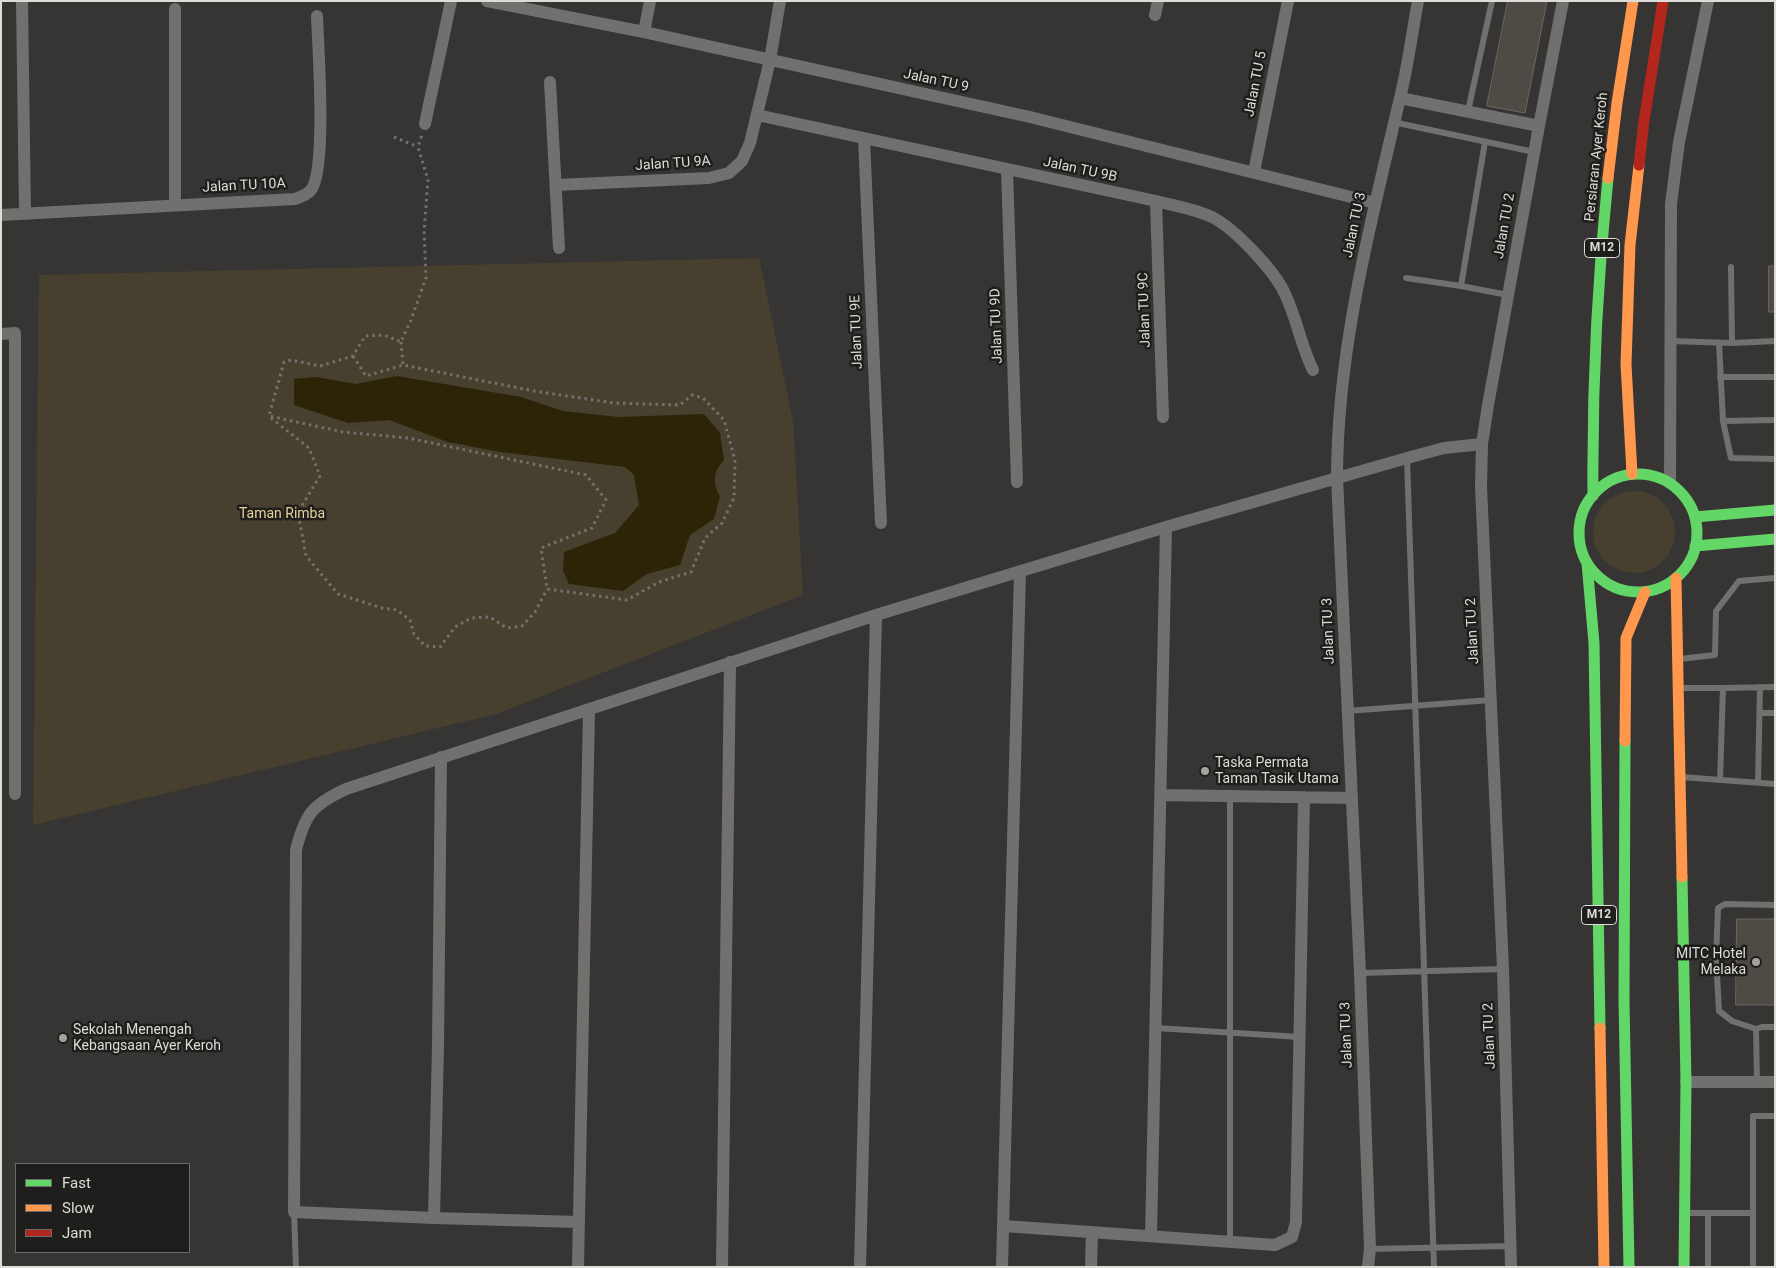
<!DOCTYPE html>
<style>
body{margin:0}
#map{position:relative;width:1776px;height:1268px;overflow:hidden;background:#373533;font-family:Roboto,sans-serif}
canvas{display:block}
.frame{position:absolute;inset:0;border:2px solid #dddcd9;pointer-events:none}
.legend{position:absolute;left:15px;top:1163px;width:175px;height:90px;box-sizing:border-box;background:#1f1e1c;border:1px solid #6b6a68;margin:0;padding:6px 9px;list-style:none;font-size:15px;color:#dddcd9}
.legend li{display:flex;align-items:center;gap:10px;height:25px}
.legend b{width:25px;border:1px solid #6b6a68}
</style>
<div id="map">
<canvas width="1776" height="1268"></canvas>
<div class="frame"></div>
<ul class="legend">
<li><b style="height:6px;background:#63d668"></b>Fast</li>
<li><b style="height:6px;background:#ff974d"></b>Slow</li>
<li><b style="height:6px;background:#b3261e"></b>Jam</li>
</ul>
</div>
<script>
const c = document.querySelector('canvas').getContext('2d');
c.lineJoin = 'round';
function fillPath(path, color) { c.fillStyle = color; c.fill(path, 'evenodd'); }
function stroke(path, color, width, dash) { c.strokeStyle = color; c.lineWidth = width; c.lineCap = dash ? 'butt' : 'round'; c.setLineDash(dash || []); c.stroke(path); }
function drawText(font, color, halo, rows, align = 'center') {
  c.font = font + ' Roboto,sans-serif'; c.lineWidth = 5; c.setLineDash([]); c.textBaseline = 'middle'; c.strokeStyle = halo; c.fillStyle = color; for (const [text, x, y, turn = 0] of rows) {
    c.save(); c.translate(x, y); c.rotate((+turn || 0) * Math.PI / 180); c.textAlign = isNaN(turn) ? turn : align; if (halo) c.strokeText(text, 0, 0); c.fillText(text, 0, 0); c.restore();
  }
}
const green = new Path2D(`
 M759,258l34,163 10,174 -307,119 -463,111 6,-550z
 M1593 532a41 41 0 1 1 82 0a41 41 0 1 1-82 0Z`);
const water = new Path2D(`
 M397,376l124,21 42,14 55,6 86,-3 16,19 4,27c-11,12 -12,22 -4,36l-6,23 -24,16 -10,30 -33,9 -24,17 -54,-7 -6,-13 1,-19 51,-19 24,-28 -5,-30 -9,-8 -125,-15 -52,-10 -59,-22 -41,3 -54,-18v-26l22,-2 40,7z`);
const building = new Path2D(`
 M1508,1h39l-22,112 -38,-7z
 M1769,266h6v46h-6z
 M1737,919h38v86h-39z`);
const path = new Path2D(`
 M394,137l24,10
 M401,342l2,23
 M353,356l13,20 37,-11 131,26 80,12 66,2 12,-10 11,3 21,22 11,40 -1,38 -12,25 -17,15 -14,34 -32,10 -32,18 -80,-11 -6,-41 51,-20 14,-28 -20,-25 -178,-37 -65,-6 -74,-16 15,-54 7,-2 29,6 33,-10 12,-20 19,-1 17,7 10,-22 15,-42 -2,-47 4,-51 -10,-33 4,-12
 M271,418l38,30 11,28 -22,36 8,44 32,38 44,14 15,2 13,10 4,14 11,12 15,1 15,-20 16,-9 19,-1 17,11 15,-2 13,-14 12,-23`);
const lane = new Path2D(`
 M1468,111l24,-110
 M1393,122l141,30
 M1731,267l1,76
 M1406,278l55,8 24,-144
 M1461,286l47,9
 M1670,341l62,2 43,-2
 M1719,343l4,78 8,37 44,1
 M1720,377h55
 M1723,421l52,-1
 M1407,458l27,809
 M1679,659l36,-4 1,-44 23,-30 36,-3
 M1679,688h44
 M1347,711l144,-11
 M1760,713h15
 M1681,777l94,7
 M1720,780l3,-92 52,-1
 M1758,782l2,-95
 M1230,796v446
 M1360,973l143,-4
 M1156,1028l144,9
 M1756,1029l-24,-8 -13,-10 -3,-54 2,-49 7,-4 50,1
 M1757,1082l-1,-53 6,-2h13
 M294,1212l2,55
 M1687,1213h66
 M1708,1213v54
 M1370,1249l141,-3
 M1753,1267v-151h22`);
const street = new Path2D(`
 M22,1l3,212
 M487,1l157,31 386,85 345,86
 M175,9v195
 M1155,15l3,-14
 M644,32l6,-31
 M550,82l9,166
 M1400,98l139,28
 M757,115l399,86c19,5 39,8 56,16 22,11 63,54 73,77 12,25 16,52 28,76
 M425,124l26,-123
 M864,139l17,384
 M1007,169l10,313
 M1254,172l34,-171
 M556,185l153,-7 20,-5 13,-12 8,-18 20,-83 10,-59
 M1156,201l7,216
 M1,215l294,-16c6,-2 12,-4 16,-9 16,-20 7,-143 6,-174
 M1,334l14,-1v461
 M1670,483l1,-279 8,-62 29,-141
 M1161,795l191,3
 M1686,1082h89
 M434,1218l4,-172 3,-289
 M579,1222l-145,-4 -140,-6 2,-362c9,-36 16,-45 50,-61l530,-174 290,-88 241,-69 37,-10 38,-4
 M1004,1226l271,19 17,-8 4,-15 8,-425
 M1151,1236l15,-709
 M578,1267l11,-557
 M722,1267l8,-605
 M860,1267l16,-652
 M1002,1267l18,-696
 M1091,1267l1,-35
 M1368,1267l2,-18 -10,-276 -23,-495c0,-129 34,-256 63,-380 8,-32 12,-65 18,-97
 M1511,1267l-8,-298 -22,-482 1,-43 6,-39 51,-279 24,-125`);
const fast = new Path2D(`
 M1579 533a59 59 0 1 1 118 0a59 59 0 1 1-118 0Z
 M1593,496c-1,-106 4,-212 15,-318
 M1695,517l80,-7
 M1695,546l80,-7
 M1587,563l7,80 6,385
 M1625,741l-1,260 5,266
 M1682,877l4,205 -2,185`);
const slow = new Path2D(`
 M1608,178l9,-75 16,-102
 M1632,474l-6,-110 4,-119 9,-80
 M1676,578l6,299
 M1625,741l1,-103 19,-46
 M1600,1028l4,239`);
const jam = new Path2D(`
 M1639,165l5,-44 19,-120`);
const markers = [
 [1205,771,5,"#a3a29f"],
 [1756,962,5,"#a3a29f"],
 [63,1038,5,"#a3a29f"]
];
const shields = [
 [1602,248,35],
 [1599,915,35]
];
const shieldNames = [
 ["M12",1602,248],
 ["M12",1599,915]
];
const streetNames = [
 ["Jalan TU 9",936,81,12],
 ["Jalan TU 5",1256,84,-79],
 ["Persiaran Ayer Keroh",1597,157,-84],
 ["Jalan TU 9A",673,164,-4],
 ["Jalan TU 9B",1080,170,12],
 ["Jalan TU 10A",244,186,-3],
 ["Jalan TU 3",1355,225,-78],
 ["Jalan TU 2",1505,226,-80],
 ["Jalan TU 9C",1145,310,-92],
 ["Jalan TU 9D",997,326,-92],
 ["Jalan TU 9E",857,332,-92],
 ["Jalan TU 3",1329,631,-92],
 ["Jalan TU 2",1473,631,-93],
 ["Jalan TU 3",1347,1035,-92],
 ["Jalan TU 2",1490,1036,-92]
];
const parkNames = [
 ["Taman Rimba",282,514]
];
const poiNames = [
 ["Taska Permata",1215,763],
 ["Taman Tasik Utama",1215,779],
 ["MITC Hotel",1746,954,"right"],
 ["Melaka",1746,970,"right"],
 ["Sekolah Menengah",73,1030],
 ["Kebangsaan Ayer Keroh",73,1046]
];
fillPath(green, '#47402f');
fillPath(water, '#2c2407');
fillPath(building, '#4e4b44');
stroke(building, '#6a6866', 1);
stroke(path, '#737270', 3, [2.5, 4]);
stroke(lane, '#72706e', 6);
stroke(street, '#72706e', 12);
stroke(fast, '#63d668', 11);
stroke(slow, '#ff974d', 11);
stroke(jam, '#b3261e', 11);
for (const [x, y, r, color] of markers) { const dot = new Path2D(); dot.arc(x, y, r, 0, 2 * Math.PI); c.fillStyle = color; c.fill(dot); stroke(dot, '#1f1e1c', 2); }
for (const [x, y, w] of shields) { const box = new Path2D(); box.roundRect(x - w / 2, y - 9.5, w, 19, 4); c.fillStyle = '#1f1e1c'; c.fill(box); stroke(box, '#dddcd9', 1); }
drawText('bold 12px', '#dddcd9', null, shieldNames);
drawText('14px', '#dddcd9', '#1f1e1c', streetNames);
drawText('14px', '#e5d297', '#1f1e1c', parkNames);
drawText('14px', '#dddcd9', '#1f1e1c', poiNames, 'left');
</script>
